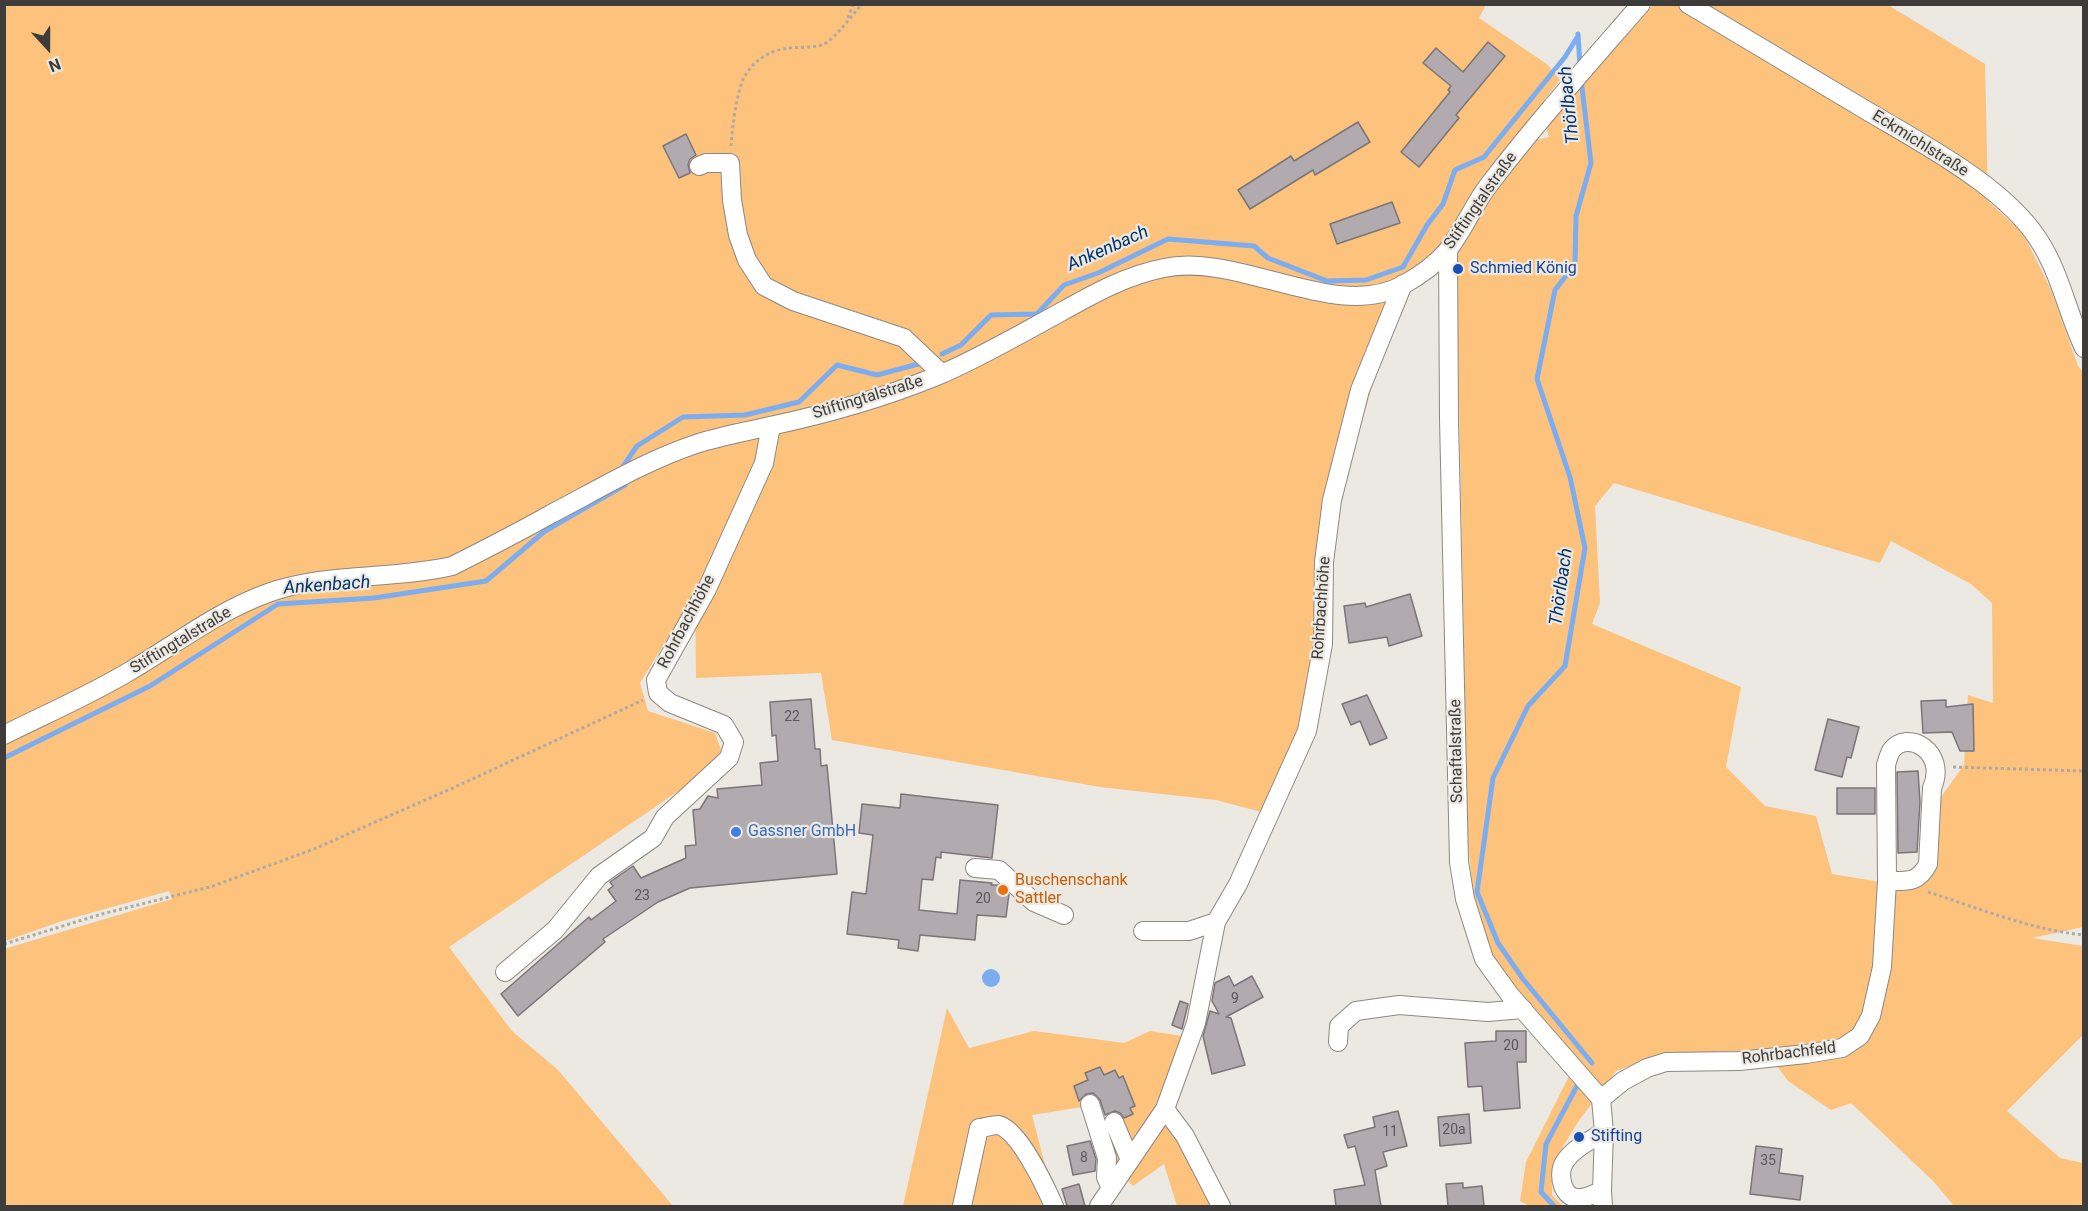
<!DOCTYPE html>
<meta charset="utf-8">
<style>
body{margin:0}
#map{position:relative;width:2088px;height:1211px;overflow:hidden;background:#ece8e2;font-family:Roboto,sans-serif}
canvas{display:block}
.frame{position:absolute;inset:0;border:6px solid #3e3c3a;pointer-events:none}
.north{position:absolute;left:18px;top:18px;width:60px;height:60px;-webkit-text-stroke:4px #ece8e2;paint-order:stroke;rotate:159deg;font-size:16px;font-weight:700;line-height:24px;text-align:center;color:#3e3c3a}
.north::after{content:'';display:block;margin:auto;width:21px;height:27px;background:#3e3c3a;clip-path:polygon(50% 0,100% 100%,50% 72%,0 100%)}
</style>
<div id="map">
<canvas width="2088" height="1211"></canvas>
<div class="frame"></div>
<div class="north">N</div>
</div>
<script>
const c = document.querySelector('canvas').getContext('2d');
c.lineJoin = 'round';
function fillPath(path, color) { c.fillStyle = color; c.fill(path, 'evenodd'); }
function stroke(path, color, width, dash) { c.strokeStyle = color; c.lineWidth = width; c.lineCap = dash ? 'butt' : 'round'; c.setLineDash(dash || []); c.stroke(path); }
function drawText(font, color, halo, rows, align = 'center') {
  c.font = font + ' Roboto,sans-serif'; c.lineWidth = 4.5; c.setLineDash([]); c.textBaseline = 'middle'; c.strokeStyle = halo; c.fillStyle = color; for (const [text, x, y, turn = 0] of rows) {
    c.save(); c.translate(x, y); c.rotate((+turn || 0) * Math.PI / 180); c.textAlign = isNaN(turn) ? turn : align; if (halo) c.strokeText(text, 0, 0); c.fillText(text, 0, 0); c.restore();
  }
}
const green = new Path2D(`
 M5,5h1481l-7,13 69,47 12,15 -79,101 50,-40 18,-4 -3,-10 107,-122h235l97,59 3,137 35,32 28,57 27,76 5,6v555l-51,11 51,8v89l-76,76 53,47 23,5v43h-129l-20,-24 -83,-79 -20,7 -43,-29 -12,-16 -39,-14 -73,3 -48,17 -38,51 -25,41 -1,32 11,11h-34l-9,-5 6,-39 52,-104 -46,-49 -36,-45 -20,-46 -8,-74 -12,-597 -17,-1 -23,24 -37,14 29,15 -30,68 -40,133 -5,61 -3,85 -53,170 -61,-16 -116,-13 -268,-47 -11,-67 -125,5 -1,-84 -55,89 8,28 67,22 7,19 -39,36 -234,159 63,84 46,39 115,136h-668l-1,-257 168,-50 -3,-8 -107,30 -57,20zM1614,483l266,80 11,-22 80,43 21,19 1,100 -25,-8 -4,70 -33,46 -5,47 -27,27 -67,-11 -16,-58 -51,-10 -39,-39 15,-80 -149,-63 8,-21 -5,-97z
 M947,1008l22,40 65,-17 90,12 26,-12 32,5 -7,30 -21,42c27,31 43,60 57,98h-34l-13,-42 -31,22 -20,-21 -7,-40 26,-11 -2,-6 5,-2 -12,-30 -4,2 -4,-8 -11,5 -19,-1 3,6 -14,6 8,21 -50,8 24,91h-153z`);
const water = new Path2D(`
 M982 978a9 9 0 1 1 18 0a9 9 0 1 1-18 0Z`);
const stream = new Path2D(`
 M1578,34l2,33
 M1581,79l10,84 -15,53 -1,48 -20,26 -18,89 33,98 15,71 -20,118 -37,40 -35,72 -16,114 21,51 25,36 69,84
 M942,354l19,-9 30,-30 46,-1 27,-29 34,-12 70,-34 86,7 14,12 59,23 39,-1 37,-13 24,-42 16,-21 12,-34 29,-13 81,-100 13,-21
 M624,465l13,-19 46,-29 62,-2 54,-13 38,-37 40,10 45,-12
 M4,758l146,-72 128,-82 96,-6 112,-17 59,-50 80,-46
 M1554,1206l-13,-14 5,-48 32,-60`);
const building = new Path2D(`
 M1488,42l17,14 -49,59 3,3 -40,49 -18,-15 49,-60 -2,-2 3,-4 -28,-23 13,-15 27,24z
 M1358,122l12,20 -55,33 -2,-5 -63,39 -12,-19 53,-34 3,5z
 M686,134l10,21 -6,4 -2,5 2,9 -11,5 -16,-32z
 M1392,202l8,21 -63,21 -7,-20z
 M1410,594l12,42 -33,10 -2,-9 -38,6 -5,-37 21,-3 1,4z
 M1367,695l20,43 -17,7 -10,-24 -9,4 -9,-21z
 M811,699l4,50h5l1,17 6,-1 10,109 -147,14 -32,14 -55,37 2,3 -87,74 -17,-22 88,-77 2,3 25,-19 -8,-11 5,-4 -3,-4 23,-16 8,12 45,-20 -1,-12 11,-1 -3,-35 7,-1 8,-13 10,2 -1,-9 45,-4 -2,-22 18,-2 -2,-26 -4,1 -2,-34z
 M1946,700v7l27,-3 1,47h-14l-8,-19 -29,1 -2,-32z
 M1828,719l31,8 -8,31 -4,-1 -5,20 -27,-7z
 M1918,771l2,31 -3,50 -19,1 -1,-81z
 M1837,788h38v26h-38z
 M901,794l97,11 -6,53 -51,-6v6l-5,-1 -3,23 -11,-1 -3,31 38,4 3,-34 32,3 -1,2h8l10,9 -3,23 -29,-2 -2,25 -55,-5 -2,16 -20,-3 1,-8 -52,-6 5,-42 14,2 7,-59 -14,-2 3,-29 38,4z
 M1229,976l5,10 18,-10 11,21 -37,20 5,1 14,47 -33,9 -9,-38 7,-25 9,3 -7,-13 3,-18z
 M1180,1001l8,3 -6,25 -10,-4z
 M1496,1031h30v31h-9l3,46 -36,3 -2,-25 -14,1 -3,-44 31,-2z
 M1100,1067l4,8 11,-5 4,8 4,-2 12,30 -5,2 3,6 -9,4 -4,-5 -5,-2 -10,4 -5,-15 -7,-7 -7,1 -7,7 -5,-15 14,-6 -3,-7z
 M1398,1111l9,35 -24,6 4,14 -12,4 6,36h-45l-2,-16 31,-5 -10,-39 -7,2 -4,-13 31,-8 -2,-10z
 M1469,1114l2,29 -31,3 -2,-29z
 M1090,1141l6,18 -1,12 -22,4 -6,-29z
 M1756,1146l26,3 -3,24 24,3 -3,24 -50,-6z
 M1463,1183v5l19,-2 2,20h-36l-2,-22z
 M1079,1184l6,22h-18l-5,-17z`);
const path = new Path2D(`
 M848,18l5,-14
 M731,146c1,-17 6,-59 15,-72 9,-14 22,-22 37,-25 13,-3 28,0 41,-5 11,-5 29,-30 38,-40
 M1953,767l131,4
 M1928,892c50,16 104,38 156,43
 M4,944l98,-30 111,-28 101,-37 141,-62 188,-87`);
const minor = new Path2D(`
 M1688,4c59,35 118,70 176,105 55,33 139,76 174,130 22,33 29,73 46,109
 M699,166l7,-3h24l2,37 6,35 9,25 17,26 29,15 111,37 38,36
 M1448,250l1,169 10,443 6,37 19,60 26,36 91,104 3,33 -2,59 1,15
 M4,735c42,-21 86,-40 126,-64 46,-27 88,-60 138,-78 59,-21 124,-13 184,-27 34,-17 67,-34 99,-52 48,-25 94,-53 145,-70 24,-8 49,-12 74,-18 57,-12 113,-28 167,-50 41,-17 85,-43 124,-64 32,-18 66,-37 103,-44 76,-16 171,54 239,17 16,-9 32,-20 44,-34 16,-20 26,-45 41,-65 48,-63 101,-122 153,-182
 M975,868l24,2 35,32 30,13
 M1143,931h46l27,-9
 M505,972l50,-42 44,-54 54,-38 12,-21 64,-59 5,-16 -10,-17 -54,-22 -12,-10 -2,-13 51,-91 57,-126 7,-37
 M1338,1042l1,-16 17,-15 43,-6 89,7 35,-3
 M1601,1099l22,-18 24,-13 19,-6 73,-1 67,-7 36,-6 18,-12 11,-20 11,-49 5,-86 -1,-116c1,-4 3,-10 5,-14 16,-23 57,1 41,37l-4,76c-10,19 -20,17 -41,17
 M1090,1104l17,54 -1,19 5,11
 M1165,1109l20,27 36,70
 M1114,1122l16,38
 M1602,1191c-7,2 -15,7 -22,7 -17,2 -23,-23 -16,-35 8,-14 27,-23 40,-31
 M962,1206l17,-78c5,0 13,-3 19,-3 20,3 48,63 56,81
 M1099,1206l66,-97 31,-86 20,-101 22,-38 69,-153 16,-87 1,-82 8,-62 28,-110 43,-106`);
const markers = [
 [1458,269,6,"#1a4fb4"],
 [736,832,6,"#3f7fe0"],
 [1003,890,6,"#e8710a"],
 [1579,1137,6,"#1a4fb4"]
];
const numberNames = [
 ["22",792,717],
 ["23",642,896],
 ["20",983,899],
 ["9",1235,999],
 ["20",1511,1046],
 ["20a",1454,1130],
 ["11",1390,1132],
 ["8",1084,1158],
 ["35",1768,1161]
];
const streetNames = [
 ["Eckmichlstraße",1920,144,32],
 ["Stiftingtalstraße",1481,201,-55],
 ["Stiftingtalstraße",868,398,-17],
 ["Rohrbachhöhe",1322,608,-86],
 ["Rohrbachhöhe",687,622,-62],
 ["Stiftingtalstraße",181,641,-31],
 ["Schaftalstraße",1457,751,-91],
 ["Rohrbachfeld",1789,1054,-7]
];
const transitNames = [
 ["Schmied König",1470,269],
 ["Stifting",1591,1137]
];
const shopNames = [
 ["Gassner GmbH",748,832]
];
const foodNames = [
 ["Buschenschank",1015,881],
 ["Sattler",1015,899]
];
const waterNames = [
 ["Thörlbach",1570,105,-96],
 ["Ankenbach",1108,249,-24],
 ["Ankenbach",327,586,-4],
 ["Thörlbach",1562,587,-82]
];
fillPath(green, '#fdc27b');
fillPath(water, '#7cadf1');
stroke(stream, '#7cadf1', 5);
fillPath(building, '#b1abaf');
stroke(building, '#7b7579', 1.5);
stroke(minor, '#8c8883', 20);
stroke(path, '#aeaba6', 3, [3, 3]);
stroke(minor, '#fff', 18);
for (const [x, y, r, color] of markers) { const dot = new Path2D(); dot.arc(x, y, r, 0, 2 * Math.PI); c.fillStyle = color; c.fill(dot); stroke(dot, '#ece8e2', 2); }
drawText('14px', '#5b5857', null, numberNames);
drawText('16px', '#3e3c3a', '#ece8e2', streetNames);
drawText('16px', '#164399', '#ece8e2', transitNames, 'left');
drawText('16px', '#366cbe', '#ece8e2', shopNames, 'left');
drawText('16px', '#c56008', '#ece8e2', foodNames, 'left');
drawText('italic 18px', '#01346f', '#ece8e2', waterNames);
</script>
